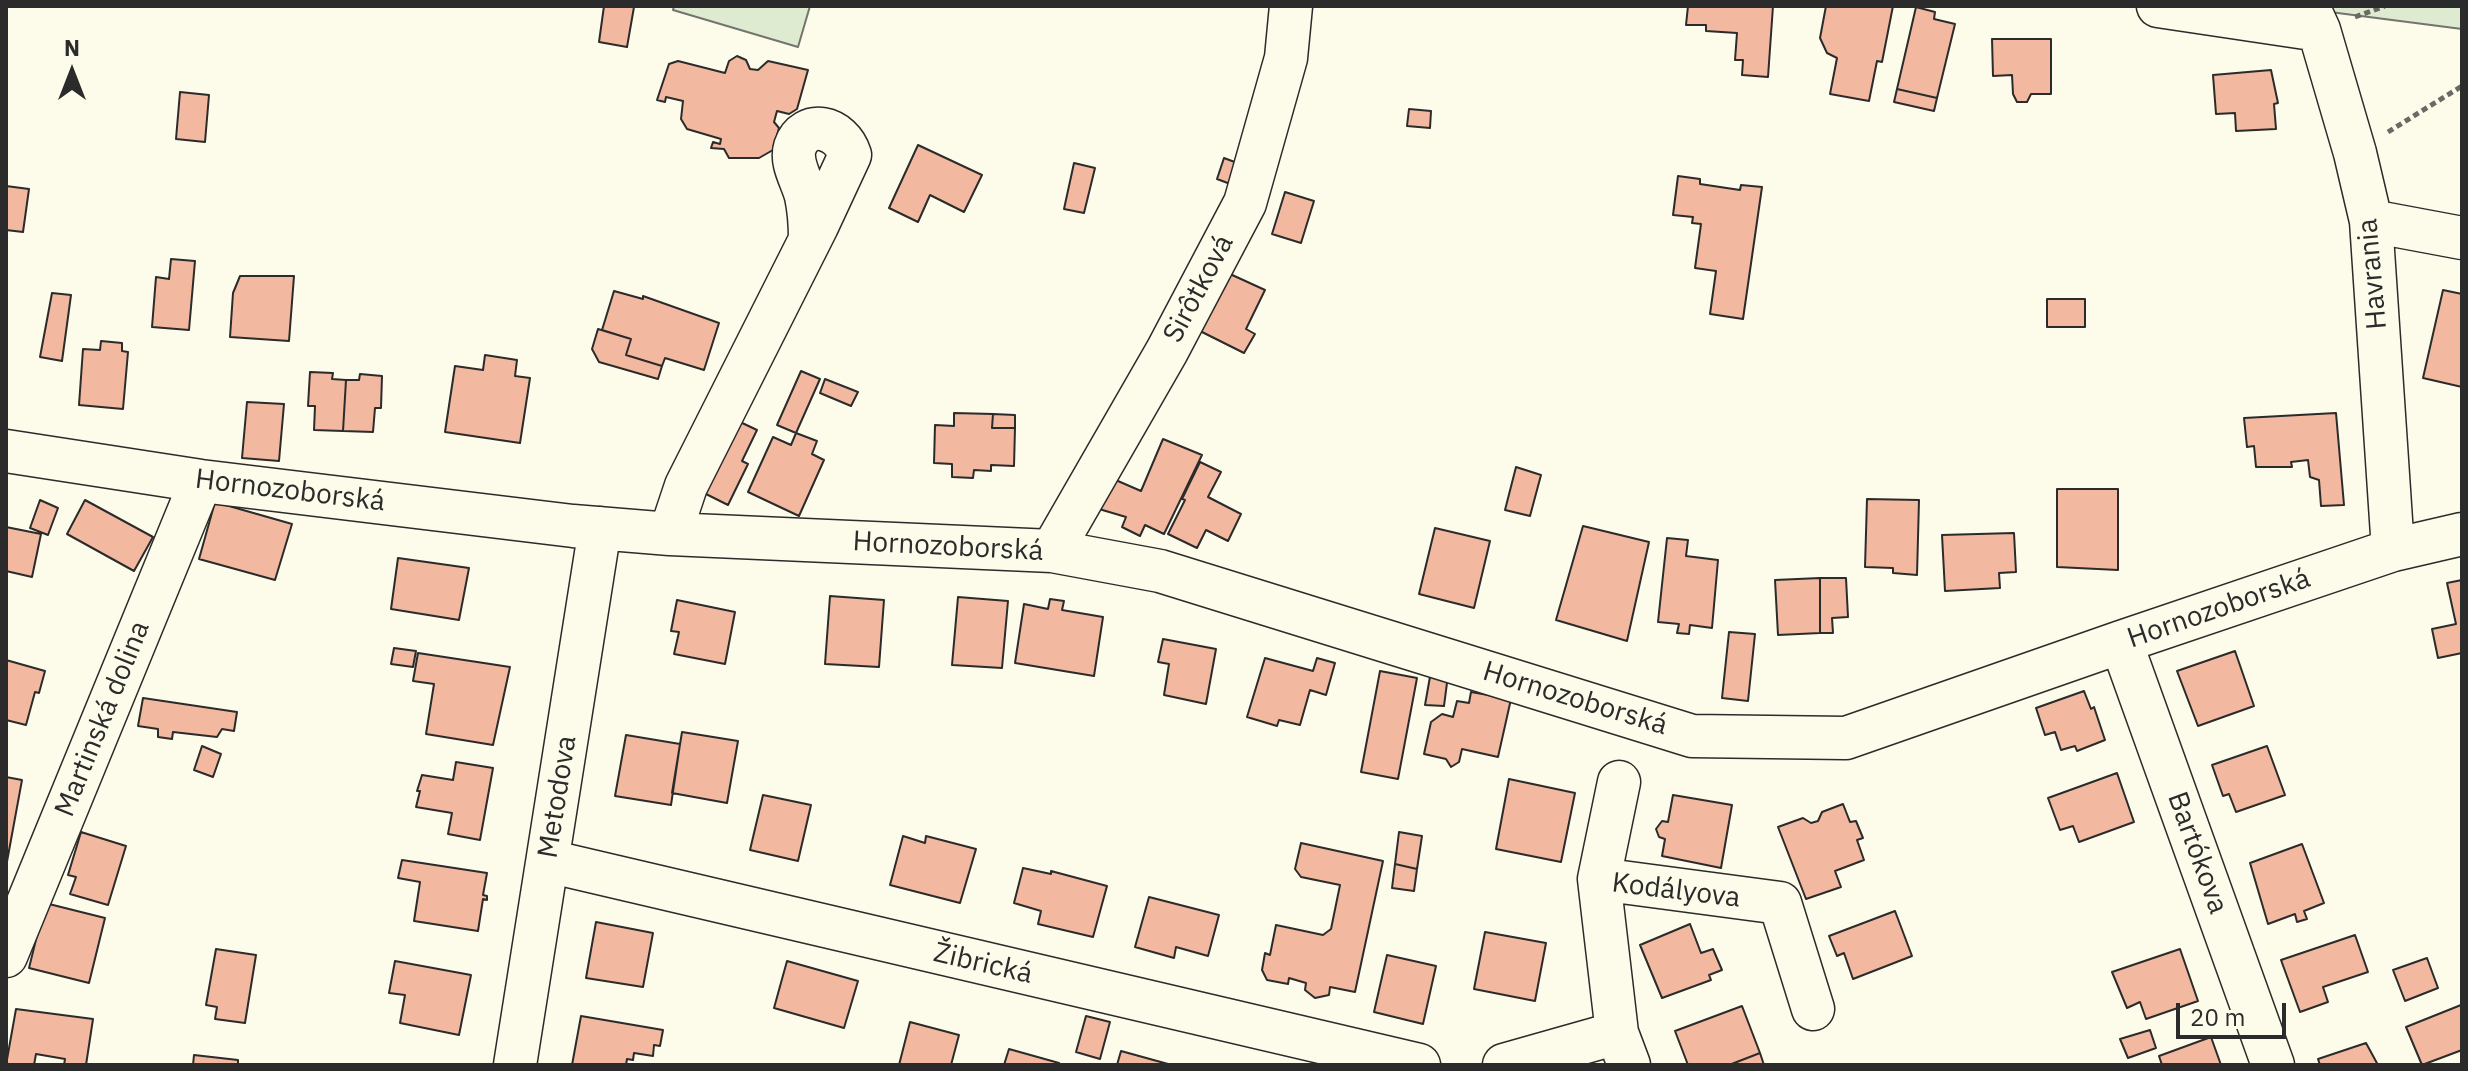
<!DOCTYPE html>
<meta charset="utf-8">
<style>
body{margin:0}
#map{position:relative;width:2468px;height:1071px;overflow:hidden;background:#fdfbea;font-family:"IBM Plex Sans",sans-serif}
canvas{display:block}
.frame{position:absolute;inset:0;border:8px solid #2b2b2b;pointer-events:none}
.north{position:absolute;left:32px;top:32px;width:80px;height:80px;-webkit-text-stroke:6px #fdfbea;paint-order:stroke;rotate:0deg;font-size:22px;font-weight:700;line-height:32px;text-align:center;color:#2b2b2b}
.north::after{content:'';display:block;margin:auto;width:28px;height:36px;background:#2b2b2b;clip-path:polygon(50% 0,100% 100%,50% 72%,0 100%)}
.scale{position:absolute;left:2176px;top:1003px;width:110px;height:36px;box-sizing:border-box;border:4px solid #2b2b2b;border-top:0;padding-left:10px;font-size:24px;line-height:28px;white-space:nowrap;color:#2b2b2b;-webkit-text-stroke:6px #fdfbea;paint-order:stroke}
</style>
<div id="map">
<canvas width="2468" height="1071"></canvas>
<div class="frame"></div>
<div class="north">N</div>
<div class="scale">20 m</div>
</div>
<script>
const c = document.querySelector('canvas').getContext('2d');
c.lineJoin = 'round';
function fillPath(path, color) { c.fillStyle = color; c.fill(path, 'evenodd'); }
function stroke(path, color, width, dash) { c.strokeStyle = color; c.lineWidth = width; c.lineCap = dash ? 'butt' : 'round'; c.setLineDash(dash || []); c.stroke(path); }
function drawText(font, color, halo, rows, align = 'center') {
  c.font = font + ' "IBM Plex Sans",sans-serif'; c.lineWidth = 6; c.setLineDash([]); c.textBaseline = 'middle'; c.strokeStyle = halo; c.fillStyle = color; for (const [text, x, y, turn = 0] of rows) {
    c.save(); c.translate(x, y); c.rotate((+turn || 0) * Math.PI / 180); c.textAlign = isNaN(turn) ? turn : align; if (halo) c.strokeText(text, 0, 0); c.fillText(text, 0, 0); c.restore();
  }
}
const green = new Path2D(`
 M674,6h136l-12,41 -125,-37z
 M2328,6h134v23l-132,-17z`);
const building = new Path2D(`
 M604,6h32l-2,1 -7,40 -28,-5z
 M1688,6h85l-5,71 -26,-2 1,-15h-8l2,-27 -31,-2v-6h-20z
 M1826,6h67l-11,56 -5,-1 -8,40 -39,-7 7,-36 -10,-5 -7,-15z
 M1916,7l19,5 -1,7 21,5 -18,74 -40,-9z
 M1992,39h59v55h-20l-4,8h-10l-4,-8 -1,-19 -19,1z
 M737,56l9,4 4,9 8,1 10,-9 40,9 -11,39 -8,5 -12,-3 -3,11 5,6 -6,22 -14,8h-30l-5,-9 -13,-1 2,-6 7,2 1,-5 -34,-10 -6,-10 2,-18 -17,-4 -1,5 -8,-2 12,-36 9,-3 47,12 4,-12z
 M2271,70l7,33 -4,1 2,25 -40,2 -1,-18 -19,1 -3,-39z
 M1897,89l40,9 -3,13 -40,-9z
 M180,92l29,3 -4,47 -29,-3z
 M1409,109l22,2 -1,17 -23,-2z
 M918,145l64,30 -18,37 -34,-17 -12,27 -29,-14z
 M1224,158l16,6 -7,21 -16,-6z
 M1074,163l21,5 -11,45 -20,-4z
 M1678,176l22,3v5l40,6 1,-5 21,2 -19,132 -33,-5 6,-43 -21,-3 6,-44 -9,-1 1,-6 -20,-2z
 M6,186l23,3 -6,43 -17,-2z
 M1285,192l29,9 -13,42 -29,-9z
 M171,259l24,2 -6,69 -37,-3 4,-50 13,2z
 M1230,274l35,16 -19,39 9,5 -11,19 -44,-22z
 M240,276h54l-5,65 -59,-4 3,-44z
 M2443,290l19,4v93l-39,-9z
 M614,291l29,8v-3l76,27 -15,47 -39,-12 -3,8 -36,-11 5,-16 -29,-9z
 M52,293l19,2 -9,66 -22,-4z
 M2047,299h38v28h-38z
 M598,329l33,10 -5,16 36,11 -4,13 -59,-17 -7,-13z
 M101,341l21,2v8l6,1 -5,57 -44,-4 4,-56 17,1z
 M485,355l32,5 -2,16 15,2 -10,65 -75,-11 10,-66 28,4z
 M801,371l19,8 -24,54 -19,-8z
 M310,372l23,1 -1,6 14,1 -3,51 -29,-1 1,-24h-7z
 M360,374l22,2 -1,32h-6l-2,24 -30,-1 3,-51h13z
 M825,379l33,13 -7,14 -31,-13z
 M247,402l37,2 -5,57 -37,-3z
 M954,413l39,1 -1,14h23l-1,38 -23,-1v6l-17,-1 -1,8 -21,-1v-13l-18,-1 1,-38 19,1z
 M2336,413l8,92 -23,1 -2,-26 -9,-3 -2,-17 -17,2 1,5h-36l-2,-21 -7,1 -3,-29z
 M993,414l22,1v13h-23z
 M738,421l19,9 -15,31 6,3 -20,41 -26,-13z
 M796,433l21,8 -5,13 12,6 -25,56 -51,-24 25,-55 18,8z
 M1163,439l39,16 -38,79 -19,-9 -5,11 -18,-9 4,-10 -27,-8 12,-31 30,13z
 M1200,462l21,10 -13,25 33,17 -13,27 -22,-11 -9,18 -29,-14 17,-34 -3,-1z
 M1516,467l25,8 -11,41 -25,-6z
 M2057,489h61v81l-61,-3z
 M1867,499l52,1 -2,75 -24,-2v-5l-28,-1z
 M40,500l18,8 -10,27 -18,-7z
 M85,500l68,37 -19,34 -67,-37z
 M215,502l77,22 -17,56 -76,-21z
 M1583,526l66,16 -22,99 -71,-21z
 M6,527l35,7 -9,43 -26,-6z
 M1435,528l55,13 -16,67 -55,-14z
 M2014,533l2,39 -17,1 1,15 -55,3 -3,-56z
 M1667,538l21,2 -2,16 32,4 -6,68 -22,-3 -1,9 -12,-1 2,-9 -21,-2z
 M398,558l71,10 -10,52 -68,-11z
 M1820,578v55l-42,2 -3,-55z
 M1820,578h26l2,39 -16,1 1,15h-13z
 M2462,580v73l-24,5 -6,-29 24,-5 -9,-41z
 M830,596l54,4 -5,67 -54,-3z
 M958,597l50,4 -6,67 -50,-3z
 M1050,599l14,2 -2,9 41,7 -9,59 -79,-13 9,-59 24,5z
 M677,600l58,12 -10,52 -51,-10 5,-22 -8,-1z
 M1729,632l26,2 -7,67 -26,-3z
 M1163,639l53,10 -10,55 -42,-9 5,-31 -11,-2z
 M394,648l22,3 -3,16 -22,-3z
 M2235,651l19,55 -56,20 -21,-55z
 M418,653l92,14 -17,78 -67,-11 8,-50 -21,-3z
 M1265,658l48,13 4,-13 18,5 -9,32 -16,-5 -10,35 -21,-5 -2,6 -30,-9z
 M6,660l39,11 -6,22 -4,-1 -9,33 -20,-5z
 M1380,671l37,7 -19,101 -37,-7z
 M1431,671l17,4 -4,31 -19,-1z
 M2084,691l7,18 3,-2 11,33 -28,11 -2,-5 -14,4 -6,-18 -10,3 -9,-27z
 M1471,692l40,7 -13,58 -36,-8 -3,13 -8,5 -5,-8 -22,-5 7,-32 11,-8 11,3 4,-16 12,2z
 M143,698l94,14 -3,19 -12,-2 -5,8 -44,-5 -1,7 -14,-2v-8l-20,-3z
 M682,732l56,9 -11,62 -55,-10z
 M626,735l54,9 -9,61 -56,-9z
 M202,746l19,8 -8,23 -19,-7z
 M2267,746l18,49 -49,17 -7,-18 -6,2 -11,-31z
 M456,762l37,6 -13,72 -32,-6 4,-21 -36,-6 4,-16h-3l5,-16 31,5z
 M2117,773l17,49 -55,20 -6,-16 -13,4 -12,-32z
 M6,777l16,3 -16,87z
 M1509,779l66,14 -14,69 -65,-13z
 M763,795l48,10 -13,56 -48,-11z
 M1673,795l59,10 -11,63 -59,-12 3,-17 -6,-2 -3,-8 6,-8 6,1z
 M1843,804l7,18 6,-1 7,17 -6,2 7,20 -29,11 6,16 -35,12 -28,-72 25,-9 8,5 7,-2 4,-9z
 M81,832l45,14 -18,59 -38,-11 6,-17 -8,-2z
 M1399,832l23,4 -5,33 -22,-5z
 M903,836l22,7 1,-7 50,13 -16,54 -70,-18z
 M1301,843l82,18 -28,131 -25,-5 -1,8 -14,3 -10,-8 1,-7 -17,-5 -1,6 -21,-4 -5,-10 3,-17 5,2 6,-30 47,10 8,-6 9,-44 -39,-8 -6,-8z
 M2302,844l22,59 -20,8 3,8 -10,3 -2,-8 -27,10 -18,-61z
 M402,860l85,13 -4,22 4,1v4l-4,-1 -5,32 -64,-10 6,-39 -22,-4z
 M1395,864l22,5 -3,22 -22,-3z
 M1023,868l28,6v-3l56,15 -14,51 -55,-13 3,-13 -27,-8z
 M1149,897l70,18 -11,41 -32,-9 -2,11 -39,-11z
 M45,903l60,15 -16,65 -60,-15z
 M1895,911l17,45 -59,23 -9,-26 -7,3 -8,-20z
 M596,922l57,11 -10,54 -57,-9z
 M1690,924l11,29 12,-4 9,21 -13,5 2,5 -49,18 -22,-53z
 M1485,932l61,11 -11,58 -61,-12z
 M2355,935l13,37 -45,15 5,15 -28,10 -19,-52z
 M216,949l40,6 -11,68 -30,-4 2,-12 -11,-2z
 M2180,949l18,52 -52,18 -6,-17 -13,6 -15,-36z
 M1387,955l49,11 -13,58 -49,-12z
 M2427,958l11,30 -33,13 -12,-31z
 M395,961l76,14 -12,60 -59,-12 5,-28 -16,-2z
 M787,961l71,20 -14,47 -70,-20z
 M2461,1005l1,45 -40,15 -16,-38z
 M1742,1006l18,47 -31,12h-41l-13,-34z
 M16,1009l77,10 -7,46h-22l1,-6 -29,-5 -2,11h-28z
 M581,1016l82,14 -3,16 -6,-1 -1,11 -19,-3 -1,7 -6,-1 -1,6h-54z
 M1086,1016l24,6 -10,37 -24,-7z
 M910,1022l49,13 -8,30h-52z
 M2150,1030l6,18 -28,10 -8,-19z
 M2211,1037l10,28h-59l-3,-9z
 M2366,1043l12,22h-58l-2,-6z
 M1009,1049l50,14v2h-55z
 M1121,1051l47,13v1h-51z
 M1760,1053l4,12h-35z
 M194,1055l44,5v5h-45z`);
const path = new Path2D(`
 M2355,17l30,-11
 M2388,132l74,-46`);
const minor = new Path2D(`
 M2158,6l161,24
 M2308,6l11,24 36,123 16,68 22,329
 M2371,221l91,17
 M6,451l195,30 372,45 97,8 382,17 108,20 532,165 154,2 275,-96 272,-92 69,-16
 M670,534l16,-48 131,-260 33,-71c-9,-29 -45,-37 -55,-8 -5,16 7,33 11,49 3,14 4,29 4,44
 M1052,551l115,-200 78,-148 41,-145 5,-52
 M2121,642l152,423
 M548,861l871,204
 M1599,879l20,-97
 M6,956l195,-475
 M515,1065l85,-537
 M1504,1065l113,-32
 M1629,1065l-12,-32 -18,-154 181,24 33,106`);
const streetNames = [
 ["Havrania",2373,274,-95],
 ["Sirôtková",1199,289,-62],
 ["Hornozoborská",290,491,7],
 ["Hornozoborská",948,547,3],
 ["Hornozoborská",2219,609,-19],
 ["Hornozoborská",1575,699,17],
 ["Martinská dolina",103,719,-68],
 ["Metodova",558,797,-81],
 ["Bartókova",2197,853,70],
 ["Kodályova",1676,891,7],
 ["Žibrická",983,964,13]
];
fillPath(green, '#deebd1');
stroke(green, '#74746e', 2);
fillPath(building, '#f2b8a0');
stroke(building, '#2b2b2b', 2);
stroke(minor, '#2b2b2b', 45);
stroke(path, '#6a6964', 5, [6, 4]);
stroke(minor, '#fdfbea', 42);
drawText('28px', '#2b2b2b', '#fdfbea', streetNames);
</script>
